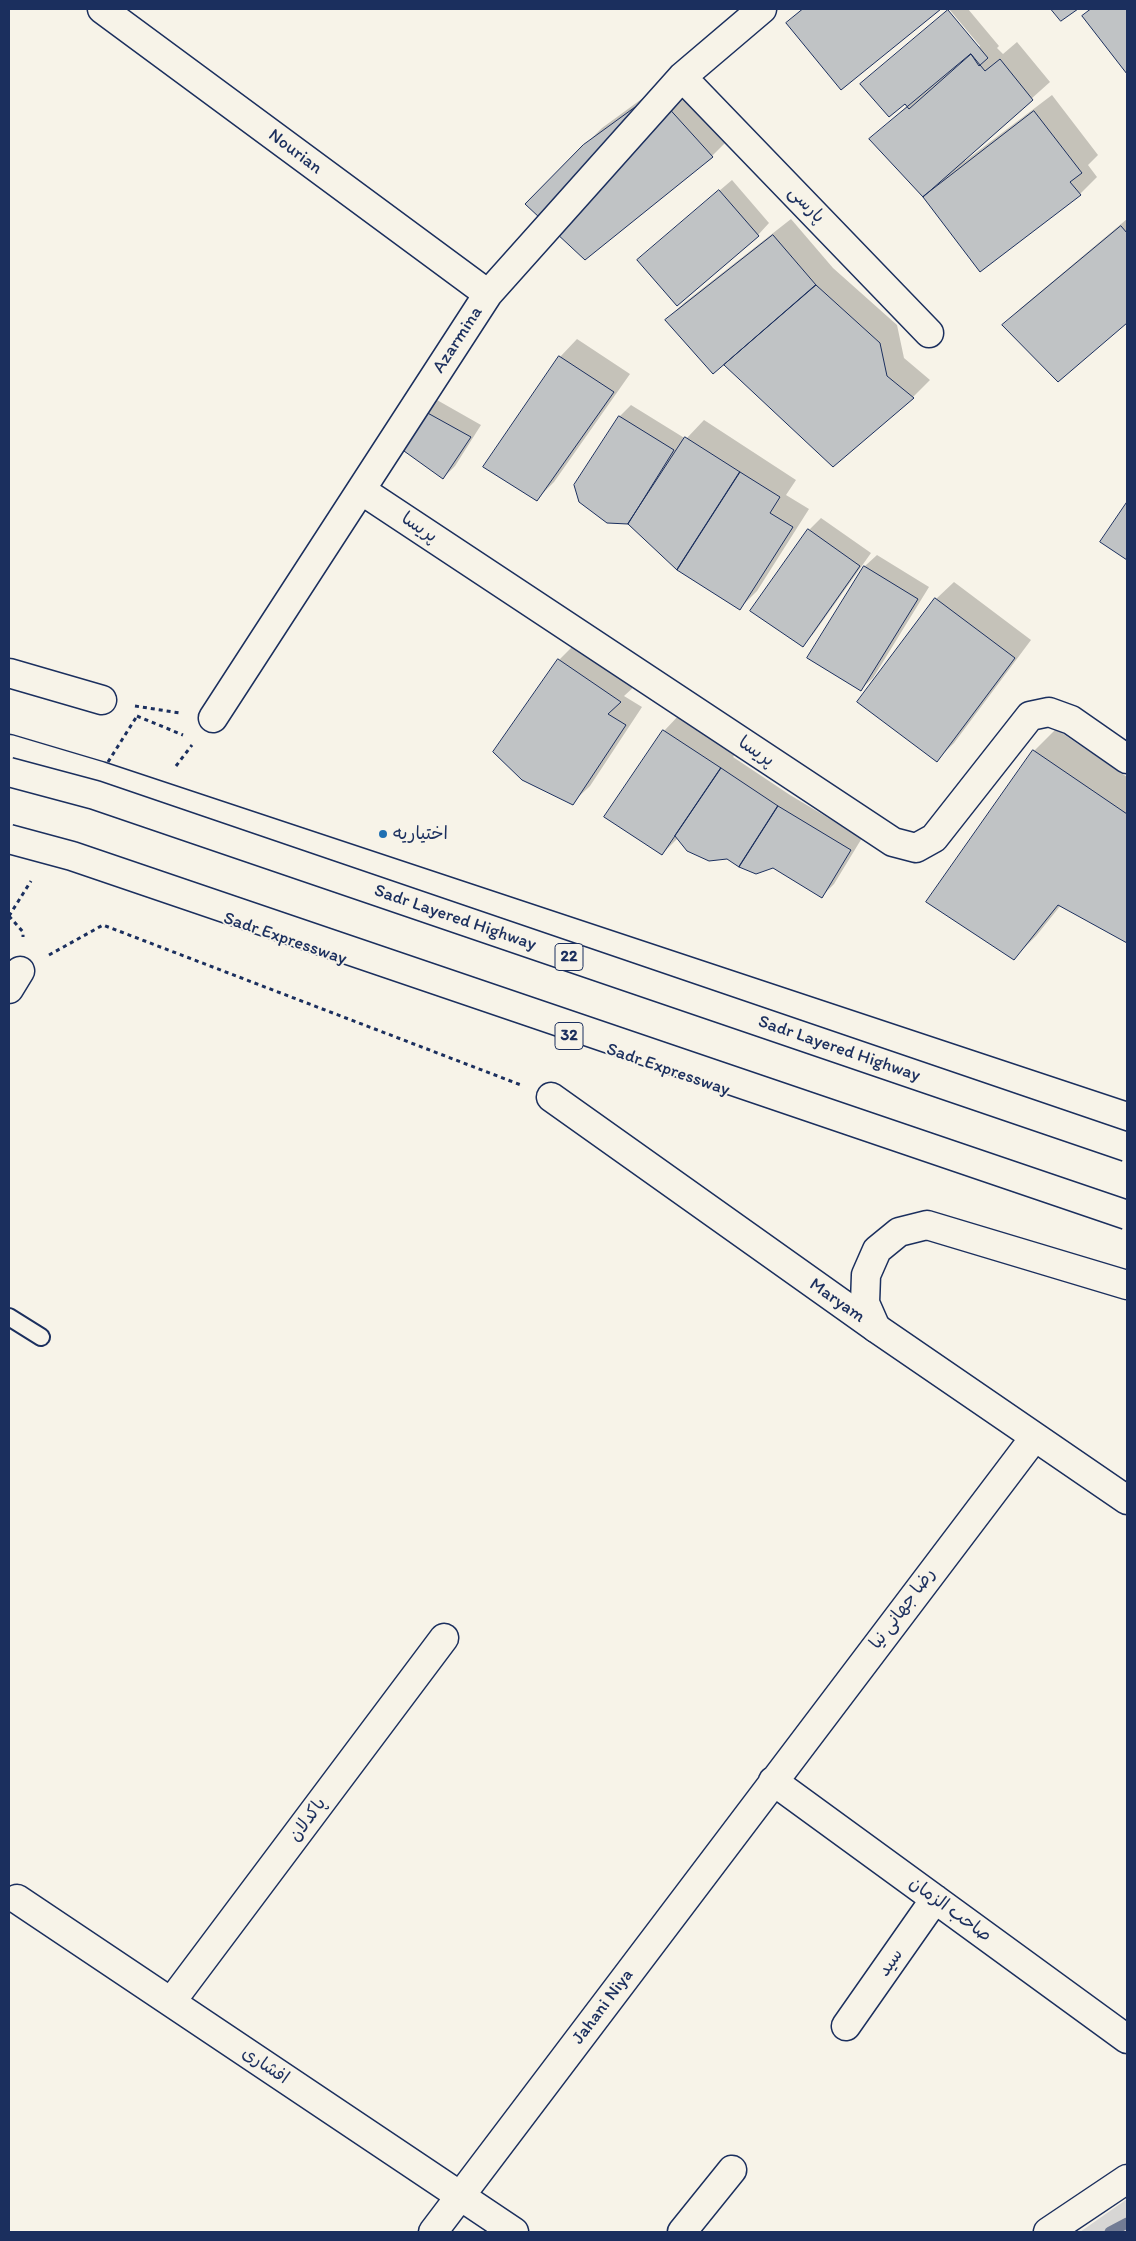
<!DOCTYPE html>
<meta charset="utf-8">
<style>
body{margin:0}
#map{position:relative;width:1136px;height:2241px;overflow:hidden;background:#f7f3e8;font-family:Itim,sans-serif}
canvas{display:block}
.frame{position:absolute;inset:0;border:10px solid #1b2f5e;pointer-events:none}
</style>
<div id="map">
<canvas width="1136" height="2241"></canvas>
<div class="frame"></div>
</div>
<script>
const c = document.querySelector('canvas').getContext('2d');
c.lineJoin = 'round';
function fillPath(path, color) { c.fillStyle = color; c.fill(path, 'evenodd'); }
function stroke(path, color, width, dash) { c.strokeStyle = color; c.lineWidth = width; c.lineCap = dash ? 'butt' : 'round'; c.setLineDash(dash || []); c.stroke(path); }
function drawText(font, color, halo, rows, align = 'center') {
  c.font = font + ' Itim,"Playpen Sans Arabic",sans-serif'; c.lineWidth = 4; c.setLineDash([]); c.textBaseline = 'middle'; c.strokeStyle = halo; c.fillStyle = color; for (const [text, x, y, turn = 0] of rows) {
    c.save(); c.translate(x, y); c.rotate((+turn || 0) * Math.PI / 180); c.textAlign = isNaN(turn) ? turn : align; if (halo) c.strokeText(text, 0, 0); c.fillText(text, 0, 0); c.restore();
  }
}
const green = new Path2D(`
 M1127,2199v33h-47z`);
const shadow = new Path2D(`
 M802,9h137l-98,79 -54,-65z
 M949,9h19l31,37 -2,2 6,6 14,-12 33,40 -86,77 1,2 87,-66 46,60 -10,10 9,12 -17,17 -99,76 -58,-74 -52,-57 37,-33 -3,-4 -43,-18 85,-73 31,37 2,-2z
 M1091,9h36v63l-43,-56z
 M673,76l56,63 -17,17 -186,48 76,-76z
 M732,180l37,43 -11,12 -107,14z
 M791,219l42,49 64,57 7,33 26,22 -17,17 -80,68 -109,-102 -58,-43 18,-17z
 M1127,219v103l-69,58 -54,-55 17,-17z
 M577,339l53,35 -76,108 -17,17 -52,-32 75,-110z
 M437,400l44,25 -26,41 -12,12 -18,-66z
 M631,405l55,34 18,-19 92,60 -10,15 23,14 -52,82 -17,17 -62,-39 -50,-47 -8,-106z
 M1127,504v54l-25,-17z
 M821,518l50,35 -57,80 -11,12 6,-115z
 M877,555l52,32 -56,91 -12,11 -52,-32 56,-91z
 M954,582l77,58 -77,103 -17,17 -1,-161z
 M576,643l61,41 -13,12 18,11 -52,79 -18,17 -13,-143z
 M681,713l56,38 -4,6 57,38 72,43 -28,46 -12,12 -49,-30 -46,-8 -49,-20 -16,16 2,-123z
 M1056,729l71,48v165l-66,-37 -25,31 -22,22 20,-207z`);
const stream = new Path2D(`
 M1110,2232l17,-9`);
const building = new Path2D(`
 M803,9h138l-100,81 -55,-67z
 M1051,9h27l-17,12z
 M1091,9h36v65l-45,-58z
 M948,10l40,48 -9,8 -8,-12 -62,55 -4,-5 -16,13 -29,-33z
 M971,54l14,17 15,-12 33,41 -110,97 -54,-58z
 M655,93l58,64 -128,103 -60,-56 58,-59z
 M1034,111l48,62 -12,9 11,13 -101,77 -57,-75z
 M719,190l40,46 -82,70 -40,-46z
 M1121,226l6,7v90l-69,59 -56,-57z
 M773,235l43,50 -103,89 -48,-54z
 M816,285l64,58 7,33 27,22 -81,69 -109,-102z
 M559,356l55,36 -77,109 -54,-34z
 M424,411l47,26 -28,42 -39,-28v-17z
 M619,416l55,34 -46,74 -21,-1 -28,-21 -5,-17z
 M685,437l55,35 -63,98 -49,-46z
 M740,472l40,25 -10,16 23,14 -53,83 -63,-40z
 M1127,502v58l-27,-18z
 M808,529l52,37 -57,81 -53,-36z
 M864,566l54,33 -57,92 -54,-33z
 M935,598l80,60 -78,104 -80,-60z
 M558,659l63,43 -13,12 18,11 -53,80 -51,-25 -29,-28z
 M663,730l58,38 -59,87 -58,-38z
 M1033,750l94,64v129l-69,-38 -44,55 -88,-58z
 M721,768l57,38 -39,61 -12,-8 -18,2 -22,-10 -12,-15z
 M778,806l73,44 -29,48 -49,-30 -17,6 -17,-7z`);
const path = new Path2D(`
 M135,706l45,7
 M137,716l46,19
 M176,766l16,-21
 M9,916l14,16v5
 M49,955l54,-30 418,160`);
const service = new Path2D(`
 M9,1317l32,20`);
const minor = new Path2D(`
 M102,9l386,285
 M682,77l247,256
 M361,490l532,352 23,6 18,-10 96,-122 19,-4 22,8 56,39
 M9,673l93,27
 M213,718l275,-424 194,-217 80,-68
 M9,989l11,-18
 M551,1097l325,231 251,172
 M773,1781l354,258
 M17,1899l497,333
 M171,2002l273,-364
 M846,2026l89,-127
 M433,2232l601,-794
 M682,2232l50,-62`);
const tertiary = new Path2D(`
 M1048,2232l79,-53`);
const trunk = new Path2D(`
 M9,749l91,27 1027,341
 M876,1328l-11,-25 1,-28 11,-25 22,-18 28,-7 200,60`);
const pathBridge = new Path2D(`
 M108,762l29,-46
 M9,916l22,-35`);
const trunkBridge = new Path2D(`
 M9,772l86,23 1032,352
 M9,839l63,17 1055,359`);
const markers = [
 [383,834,5,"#1f6fb2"]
];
const shields = [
 [569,957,28],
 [569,1036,28]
];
const shieldNames = [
 ["22",569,957],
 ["32",569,1036]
];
const streetNames = [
 ["Nourian",295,152,37],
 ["پارسی",806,205,46],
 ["Azarmina",458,340,-57],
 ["پریسا",419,528,34],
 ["پریسا",756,752,34],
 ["Sadr Layered Highway",455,918,19],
 ["Sadr Expressway",285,939,19],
 ["Sadr Layered Highway",839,1049,19],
 ["Sadr Expressway",668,1070,19],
 ["Maryam",837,1301,35],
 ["رضا جهانی نیا",903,1609,-53],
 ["پاکدلان",308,1820,-53],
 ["صاحب الزمان",950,1910,36],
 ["سید",891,1963,-55],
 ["Jahani Niya",603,2007,-53],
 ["افشاری",265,2066,34]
];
const poiNames = [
 ["اختیاریه",393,834]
];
fillPath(green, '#d7d6d4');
fillPath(shadow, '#0003');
stroke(stream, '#727c95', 11);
fillPath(building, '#c0c3c5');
stroke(building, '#1b2f5e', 1);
stroke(service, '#1b2f5e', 20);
stroke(minor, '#1b2f5e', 31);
stroke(tertiary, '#1b2f5e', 31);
stroke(trunk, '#1b2f5e', 31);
stroke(path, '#1b2f5e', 3, [4, 4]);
stroke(service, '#f7f3e8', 16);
stroke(minor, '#f7f3e8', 28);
stroke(tertiary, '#f7f3e8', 28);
stroke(trunk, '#f7f3e8', 28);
stroke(trunkBridge, '#1b2f5e', 31, []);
stroke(pathBridge, '#1b2f5e', 3, [4, 4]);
stroke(trunkBridge, '#f7f3e8', 28);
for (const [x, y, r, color] of markers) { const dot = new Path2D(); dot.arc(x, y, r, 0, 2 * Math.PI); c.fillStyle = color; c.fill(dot); stroke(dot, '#f7f3e8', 2); }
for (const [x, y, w] of shields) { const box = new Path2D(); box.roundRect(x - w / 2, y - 13.5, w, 27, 4); c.fillStyle = '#f7f3e8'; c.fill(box); stroke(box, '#1b2f5e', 1); }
drawText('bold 16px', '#1b2f5e', null, shieldNames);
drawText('18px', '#1b2f5e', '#f7f3e8', streetNames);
drawText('18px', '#1b2f5e', '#f7f3e8', poiNames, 'left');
</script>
